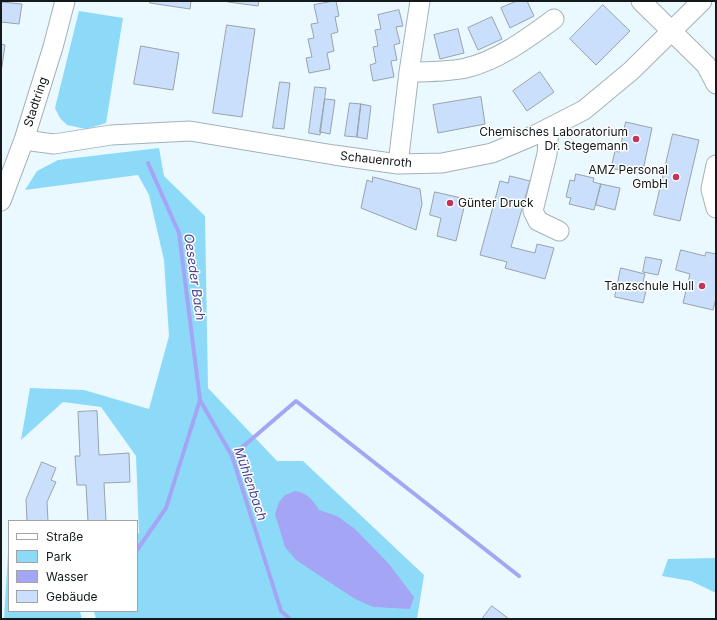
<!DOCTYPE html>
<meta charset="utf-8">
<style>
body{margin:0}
#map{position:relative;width:717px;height:620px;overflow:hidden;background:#eaf9ff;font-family:Inter,sans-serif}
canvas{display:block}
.frame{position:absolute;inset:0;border:2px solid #14191b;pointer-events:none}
.legend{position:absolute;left:8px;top:520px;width:130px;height:92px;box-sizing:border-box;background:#fff;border:1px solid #a1a3a4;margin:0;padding:5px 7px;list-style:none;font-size:12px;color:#14191b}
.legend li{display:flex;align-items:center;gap:8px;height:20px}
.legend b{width:20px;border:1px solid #a1a3a4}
</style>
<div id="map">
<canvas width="717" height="620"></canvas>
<div class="frame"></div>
<ul class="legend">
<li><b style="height:5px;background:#fff"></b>Straße</li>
<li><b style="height:11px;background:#8ddaf8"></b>Park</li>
<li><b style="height:11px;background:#a4a5f4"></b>Wasser</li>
<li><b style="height:11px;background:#c9dffb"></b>Gebäude</li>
</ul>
</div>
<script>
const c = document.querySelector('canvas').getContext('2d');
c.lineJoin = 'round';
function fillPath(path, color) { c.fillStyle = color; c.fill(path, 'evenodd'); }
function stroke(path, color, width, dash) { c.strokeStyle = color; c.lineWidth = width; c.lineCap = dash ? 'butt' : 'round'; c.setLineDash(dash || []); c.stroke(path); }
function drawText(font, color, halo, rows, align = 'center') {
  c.font = font + ' Inter,sans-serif'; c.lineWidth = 3; c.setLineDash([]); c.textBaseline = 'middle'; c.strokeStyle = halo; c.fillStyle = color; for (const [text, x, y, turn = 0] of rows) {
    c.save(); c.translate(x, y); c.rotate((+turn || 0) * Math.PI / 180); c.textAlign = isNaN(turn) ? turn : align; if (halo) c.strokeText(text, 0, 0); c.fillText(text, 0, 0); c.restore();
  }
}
const green = new Path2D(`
 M79,11l44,7 -17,105 -20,6 -19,-4 -7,-7 -5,-10z
 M159,148l5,28 41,40 3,172 69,73h26l121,114 -7,44h-321l-2,-8h43v-78h2l-3,-77 -35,-49 -38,-5 -42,38 9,-52 54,2 65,19 20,-73 -5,-76 -15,-65 -11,-20 -113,15 12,-19 21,-11z
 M9,536v75h71l2,8h-81h3z
 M716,558v35l-25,-12 -29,-5 6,-17z`);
const water = new Path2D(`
 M295,491c11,1 19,10 24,19l18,6 18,13 34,35 25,33 -4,12 -37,-2 -18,-8 -59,-39 -11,-13 -10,-33 4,-12 6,-7z`);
const stream = new Path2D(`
 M148,163l31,70 21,167
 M232,456l64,-55 223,175
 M137,550l29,-42 34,-108 32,56 49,155 9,8`);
const building = new Path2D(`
 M150,1h41l-1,8 -40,-6z
 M228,1h31l-1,5 -30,-4z
 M336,1l3,15 -4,1 3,15 -7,2 3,17 -7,2 3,16 -21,4 -3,-15 6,-1 -4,-18 6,-1 -3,-14 7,-1 -4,-18z
 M517,1h10l7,15 -24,12 -9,-20z
 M1,2l21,2 -3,20 -18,-2z
 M603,5l27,26 -34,34 -26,-26z
 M399,10l4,16 -7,1 4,16 -6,2 3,15 -6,1 3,16 -21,4 -3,-16 6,-2 -3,-16 5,-1 -3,-16 6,-1 -3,-14z
 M492,17l10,22 -24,11 -10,-22z
 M227,25l28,4 -13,88 -29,-4z
 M458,29l6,24 -24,6 -6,-24z
 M1,44l4,1 -4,28z
 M141,46l38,7 -6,37 -39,-6z
 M540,72l14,20 -27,19 -14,-20z
 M280,82l10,1 -6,46 -11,-1z
 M315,87l11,1 -6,47 -11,-2z
 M481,97l4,27 -47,9 -5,-28z
 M325,99l10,1 -5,34 -10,-2z
 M350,103l11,1 -4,33 -12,-1z
 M361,104l10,2 -4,33 -10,-2z
 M626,122l26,6 -10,47 -31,-7 4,-17 4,1z
 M673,134l26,6 -19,81 -26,-6z
 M576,174l18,4 -1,4 8,2 -7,26 -25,-6 2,-6 -5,-1 4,-17 4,1z
 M510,176l20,5 -19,66 24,6 2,-9 17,4 -9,31 -40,-11 2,-6 -27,-7 20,-74 8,2z
 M373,177l47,12 2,15 -6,26 -55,-22 6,-28 5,2z
 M601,184l19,4 -5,22 -19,-5z
 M435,192l31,7 -10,42 -19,-5 4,-18 -11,-3z
 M681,250l24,6 1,-4 10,2v44l-3,12 -30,-7 7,-29 -14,-4z
 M646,257l16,3 -4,15 -15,-3z
 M621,268l24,6 -4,16 5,1 -3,12 -28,-6z
 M97,411l2,44 30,-2 1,29 -26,1 2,38h-18l-2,-36h-9l-2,-29h5l-2,-44z
 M42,462l14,6 -5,12 5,2 -9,20 1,19h-21l-1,-21z
 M492,606l17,13h-27z`);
const minor = new Path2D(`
 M641,1l65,64 10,19
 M409,72c19,0 38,0 57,-4 33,-8 62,-30 88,-49
 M549,128l-2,26 -14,57 5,10 21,10
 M24,140l30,4 57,-9 79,-4 144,24 64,9 44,-1 50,-10 45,-19 47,-24 47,-39 71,-70
 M398,164l11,-92 11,-71
 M716,165l-5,24 5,19
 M1,201l23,-61 29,-93 12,-46`);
const markers = [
 [636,139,4,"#c43459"],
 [676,177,4,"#c43459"],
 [450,203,4,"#c43459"],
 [702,286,4,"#c43459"]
];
const streetNames = [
 ["Stadtring",36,102,-72],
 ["Schauenroth",376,160,6]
];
const poiNames = [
 ["Chemisches Laboratorium",628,132],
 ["Dr. Stegemann",628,146],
 ["AMZ Personal",668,170],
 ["GmbH",668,184],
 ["Günter Druck",458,203,"left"],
 ["Tanzschule Hull",694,286]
];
const waterNames = [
 ["Oeseder Bach",194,277,82],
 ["Mühlenbach",250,484,71]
];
fillPath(green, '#8ddaf8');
fillPath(water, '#a4a5f4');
stroke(stream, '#a4a5f4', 4);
fillPath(building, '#c9dffb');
stroke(building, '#99a2ac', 1);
stroke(minor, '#a4b2b8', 21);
stroke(minor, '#fff', 19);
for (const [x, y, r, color] of markers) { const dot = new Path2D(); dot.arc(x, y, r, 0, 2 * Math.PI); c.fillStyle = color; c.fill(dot); stroke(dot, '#fff', 1.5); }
drawText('12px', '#14191b', '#fff', streetNames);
drawText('12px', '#14191b', '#fff', poiNames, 'right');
drawText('italic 13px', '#463d97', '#fff', waterNames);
</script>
